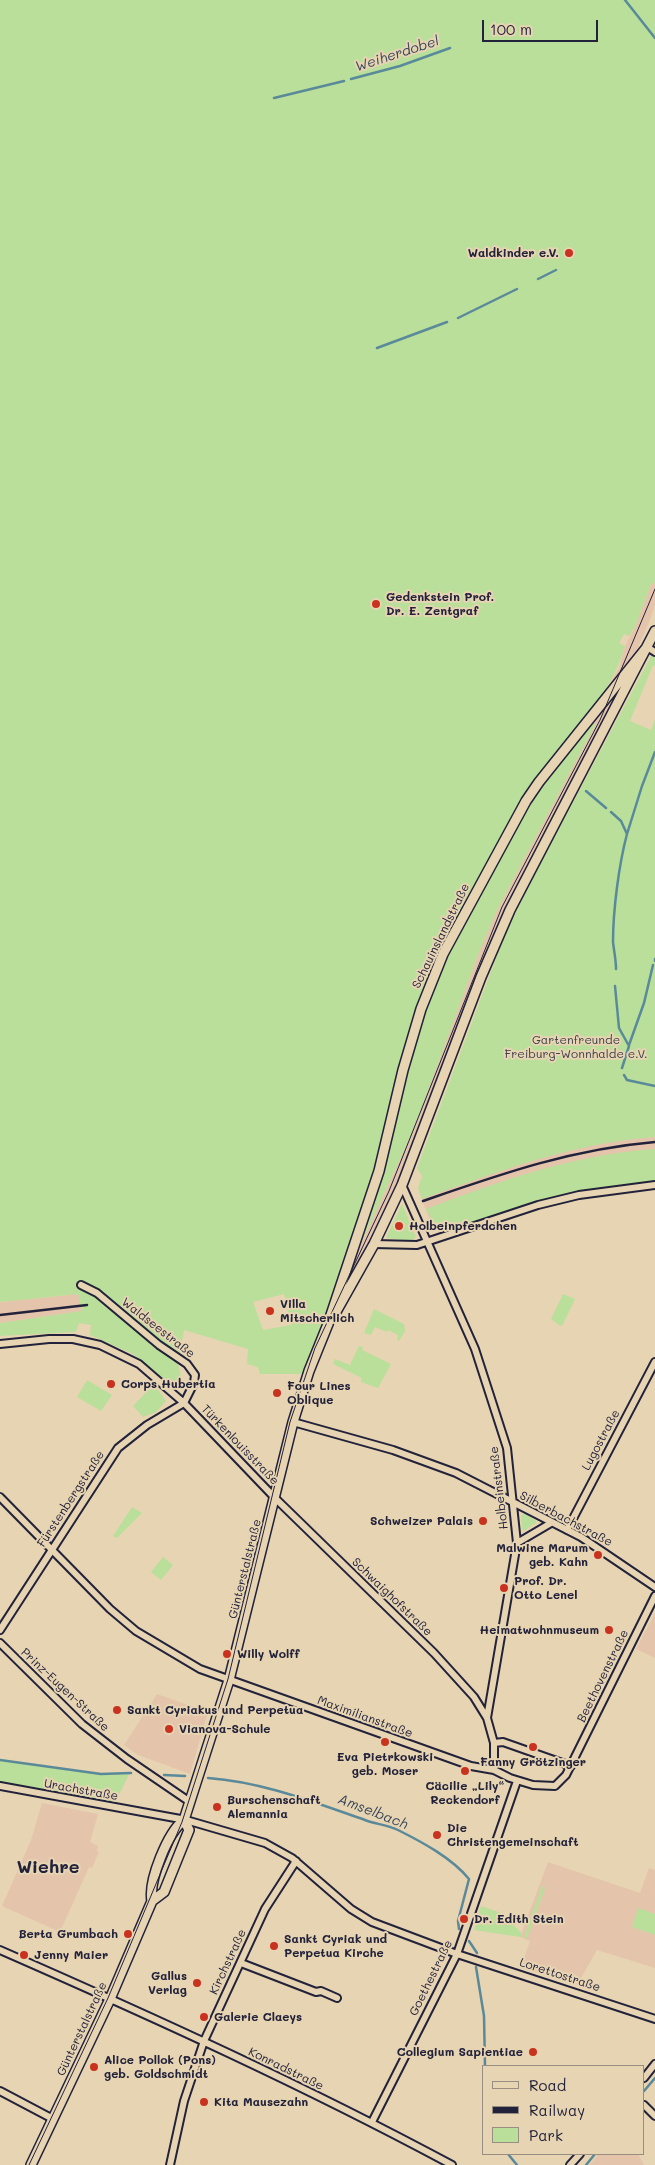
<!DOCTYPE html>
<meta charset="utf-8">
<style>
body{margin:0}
#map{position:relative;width:655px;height:2165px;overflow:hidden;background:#e7d4b2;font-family:Mali,sans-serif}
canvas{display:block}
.legend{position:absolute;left:482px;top:2065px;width:162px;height:90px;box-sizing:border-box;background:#e7d4b2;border:1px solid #988d82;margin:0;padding:6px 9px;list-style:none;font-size:15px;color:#22223b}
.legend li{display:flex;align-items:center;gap:10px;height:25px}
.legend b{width:25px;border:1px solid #988d82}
.scale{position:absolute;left:482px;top:20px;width:116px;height:22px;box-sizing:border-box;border:2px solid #22223b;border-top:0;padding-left:6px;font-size:15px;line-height:18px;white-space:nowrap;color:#22223b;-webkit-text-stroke:4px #e7d4b2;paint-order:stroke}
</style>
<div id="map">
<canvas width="655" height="2165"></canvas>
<ul class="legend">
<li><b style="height:6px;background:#e7d4b2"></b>Road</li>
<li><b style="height:6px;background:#22223b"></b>Railway</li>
<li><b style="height:14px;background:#b9df9a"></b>Park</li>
</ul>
<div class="scale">100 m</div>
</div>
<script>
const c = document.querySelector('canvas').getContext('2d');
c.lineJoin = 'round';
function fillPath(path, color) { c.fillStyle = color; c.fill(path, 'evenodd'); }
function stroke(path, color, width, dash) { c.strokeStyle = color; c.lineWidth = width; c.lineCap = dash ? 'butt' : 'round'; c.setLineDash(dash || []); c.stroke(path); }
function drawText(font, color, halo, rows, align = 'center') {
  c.font = font + ' Mali,sans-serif'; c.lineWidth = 4; c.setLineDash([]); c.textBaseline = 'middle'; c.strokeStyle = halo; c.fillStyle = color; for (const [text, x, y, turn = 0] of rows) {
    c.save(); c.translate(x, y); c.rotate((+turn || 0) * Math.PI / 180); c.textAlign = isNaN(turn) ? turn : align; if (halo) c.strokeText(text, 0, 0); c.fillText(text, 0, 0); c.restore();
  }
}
const built = new Path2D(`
 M655,583v23l-8,21 -40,91 -71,133 -144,350 -50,100 3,-23 68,-147 66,-179 19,-44 97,-183 -7,-11 14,-18 17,-28 6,-22 10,-19 16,-43z
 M655,1119v49l-148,25 -78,25 -11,-30z
 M79,1294l3,17 -82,12v-21z
 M655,1613v45l-19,-9z
 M157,1694l51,18 -18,62 -52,-19 -14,-10z
 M42,1803l56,11 -8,28 8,4 -1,5 2,1 -7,16 -3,-1 -29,65 -58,-26 29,-66z
 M548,1862l92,31 9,-25 6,2v98l-58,-18 -20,35 -56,-18 9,-26 -10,-4z
 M599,2154h39l6,11h-55z`);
const green = new Path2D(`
 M0,0h655v583l-4,1 -16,43 -6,9 -5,-2 -5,9 6,3c-8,27 -20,47 -37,68l7,11 -97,183 -19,44 -66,179 -68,147h-4l-37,96h-44l-2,-7 -11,-3 1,-15 -64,-19 -6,33 3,14 -10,7 -38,-30 -43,-19 1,-10 -12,-2 -3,9 -76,4v-13l82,-12 -4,-17 -78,8zM284,1294l7,31 -28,5 -10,-28z
 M655,649v17l-2,-1 -23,56 21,9 4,-11v418c-82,6 -156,34 -233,62l-4,-11 4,-12 -5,-8 87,-231 30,-62z
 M655,1149v32l-78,12 -130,39 -9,-1 -12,-22c77,-29 146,-54 229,-60z
 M402,1204l14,33 -5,4 -25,-3z
 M563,1294l12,5 -12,25 -3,2 -9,-7z
 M374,1309l30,15 1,7 -6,10 -2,-1 1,-5 -10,-5 -1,2 -12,-5 -4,8 -7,-2z
 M359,1346l4,1 -1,3 29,14 -13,24 -17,-6 1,-4 -29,-14 2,-5 15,6z
 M87,1380l25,15 -11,16 -24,-14z
 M154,1384l12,17 -10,11 -13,5 -10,-11z
 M132,1507l10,6 -25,25 -4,-2z
 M525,1513l12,9 -13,9 -2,-2 -1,-13z
 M163,1557l10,8 -12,15 -10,-8z
 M0,1759l102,15h27l-14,29 -115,-22z
 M542,1886l3,2 -18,50 -3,-1z
 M481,1906l23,8 18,20 -2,3 -46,-7z
 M638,1908l17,6v21l-23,-8z`);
const stream = new Path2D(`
 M625,0l30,38
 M351,79l49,-13 50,-18
 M274,98l70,-17
 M538,279l18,-9
 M458,318l59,-29
 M377,348l70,-26
 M586,791l20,17
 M611,812l10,9 6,13c-8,30 -14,76 -14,108 1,9 3,18 3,27
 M627,834l15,-48 13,-34
 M655,961v-2
 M615,986l4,42 10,18 -7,22
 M629,1045l15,-42 9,-38
 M624,1075l3,5 28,6
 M0,1760l101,14 30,-1
 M164,1775l21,1
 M208,1778c55,4 105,24 157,42 10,4 23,5 33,10 24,12 54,28 71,49l-11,42 1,8
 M469,1941l8,12
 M476,1967l8,49 1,50
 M644,2091l11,-13
 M508,2154l9,11
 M586,2165l9,-11`);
const street = new Path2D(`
 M647,647l8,5
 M402,1185l73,164 32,99 10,95 -30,175 7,25v27
 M374,1244l43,1 121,-40 41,-10 76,-10
 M0,1344l49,-5h24l27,6 39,19 45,39 91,95 159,155 40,44 13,21
 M293,1422l100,28 63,23 125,64 74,50
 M0,1497l110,112 26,22 64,38 271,97 23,4 16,8 23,7 22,1 11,-11 89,-179
 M567,1530l88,-168
 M517,1543l34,-20
 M0,1630l118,-182 29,-23 37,-22 10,-20 1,-8 -8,-11 -28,-19 -62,-52 -16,-8
 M0,1643l82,81 45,35 63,43
 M494,1743l9,-1 68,24
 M0,1786l186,34 79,23 27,15 59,51 21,13 85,32 198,65
 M0,1950c153,67 305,136 452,215
 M241,1963l75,29 5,-1 16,7
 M644,2078l11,-14
 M0,2091l53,28
 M644,2105l11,11
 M372,2122l85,-168 60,-173
 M170,2165l14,-64 20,-60 61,-132 31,-48
 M570,2165l10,-11`);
const secondary = new Path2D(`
 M333,1317l41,-73 28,-59 79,-208 29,-67 145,-279
 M152,1901c-4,-20 16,-69 32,-81l45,-140 64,-258 16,-51 19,-47 51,-153 24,-101 18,-61 22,-55 83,-153 13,-19 108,-135
 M31,2165l79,-166 42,-98 12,-9 25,-62 -5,-10`);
const tram = new Path2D(`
 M29,2165l79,-167 74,-176 46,-143 62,-257 25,-74 74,-157 113,-284 98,-187 55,-131`);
const rail = new Path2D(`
 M423,1201c78,-27 149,-52 232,-59
 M0,1315l87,-10`);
const markers = [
 [569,253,5,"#c8321e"],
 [376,604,5,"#c8321e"],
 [399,1226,5,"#c8321e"],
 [270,1311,5,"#c8321e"],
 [111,1384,5,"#c8321e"],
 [277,1393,5,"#c8321e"],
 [483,1521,5,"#c8321e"],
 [598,1555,5,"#c8321e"],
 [504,1588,5,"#c8321e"],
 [609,1630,5,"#c8321e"],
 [227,1654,5,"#c8321e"],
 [117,1710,5,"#c8321e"],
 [169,1729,5,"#c8321e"],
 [385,1742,5,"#c8321e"],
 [533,1747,5,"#c8321e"],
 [465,1771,5,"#c8321e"],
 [217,1807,5,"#c8321e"],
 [437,1835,5,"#c8321e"],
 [464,1919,5,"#c8321e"],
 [128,1934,5,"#c8321e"],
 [274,1946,5,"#c8321e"],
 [24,1955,5,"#c8321e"],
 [197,1983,5,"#c8321e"],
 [204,2017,5,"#c8321e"],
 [533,2052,5,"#c8321e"],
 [94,2067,5,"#c8321e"],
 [204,2102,5,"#c8321e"]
];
const poiNames = [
 ["Waldkinder e.V.",559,253,"right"],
 ["Gedenkstein Prof.",386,597],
 ["Dr. E. Zentgraf",386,611],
 ["Holbeinpferdchen",409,1226],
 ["Villa",280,1304],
 ["Mitscherlich",280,1318],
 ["Corps Hubertia",121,1384],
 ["Four Lines",287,1386],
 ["Oblique",287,1400],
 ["Schweizer Palais",473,1521,"right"],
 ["Malwine Marum",588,1548,"right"],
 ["geb. Kahn",588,1562,"right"],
 ["Prof. Dr.",514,1581],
 ["Otto Lenel",514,1595],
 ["Heimatwohnmuseum",599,1630,"right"],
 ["Willy Wolff",237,1654],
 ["Sankt Cyriakus und Perpetua",127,1710],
 ["Vianova-Schule",179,1729],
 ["Eva Pietrkowski",385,1757,"center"],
 ["geb. Moser",385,1771,"center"],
 ["Fanny Grötzinger",533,1762,"center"],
 ["Cäcilie „Lily“",465,1786,"center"],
 ["Reckendorf",465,1800,"center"],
 ["Burschenschaft",227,1800],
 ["Alemannia",227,1814],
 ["Die",447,1828],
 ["Christengemeinschaft",447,1842],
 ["Dr. Edith Stein",474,1919],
 ["Berta Grumbach",118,1934,"right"],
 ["Sankt Cyriak und",284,1939],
 ["Perpetua Kirche",284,1953],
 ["Jenny Maier",34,1955],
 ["Gallus",187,1976,"right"],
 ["Verlag",187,1990,"right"],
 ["Galerie Claeys",214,2017],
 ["Collegium Sapientiae",523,2052,"right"],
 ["Alice Pollok (Pons)",104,2060],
 ["geb. Goldschmidt",104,2074],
 ["Kita Mausezahn",214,2102]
];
const streetNames = [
 ["Schauinslandstraße",441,936,-64],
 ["Waldseestraße",158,1328,38],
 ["Lugostraße",601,1440,-62],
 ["Türkenlouisstraße",240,1445,46],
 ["Holbeinstraße",499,1488,-97],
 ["Fürstenbergstraße",71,1499,-57],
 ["Silberbachstraße",566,1519,28],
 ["Günterstalstraße",245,1569,-76],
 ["Schwaighofstraße",392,1597,44],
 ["Beethovenstraße",603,1676,-64],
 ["Prinz-Eugen-Straße",65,1690,43],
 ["Maximilianstraße",365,1717,20],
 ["Urachstraße",81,1790,10],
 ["Kirchstraße",228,1962,-65],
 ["Lorettostraße",560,1975,18],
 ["Goethestraße",431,1978,-64],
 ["Günterstalstraße",82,2029,-65],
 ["Konradstraße",286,2069,26]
];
const parkNames = [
 ["Gartenfreunde",576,1040],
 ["Freiburg-Wonnhalde e.V.",576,1054]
];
const waterNames = [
 ["Weiherdobel",397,54,-18],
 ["Amselbach",373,1812,21]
];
const districtNames = [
 ["Wiehre",48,1867]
];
fillPath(built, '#e4c5ac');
fillPath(green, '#b9df9a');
stroke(stream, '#5a8a9a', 2.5);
stroke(street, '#22223b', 10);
stroke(secondary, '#22223b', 12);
stroke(street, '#e7d4b2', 6);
stroke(secondary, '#e7d4b2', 9);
stroke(tram, '#22223b', 1);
stroke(rail, '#22223b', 2.5);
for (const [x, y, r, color] of markers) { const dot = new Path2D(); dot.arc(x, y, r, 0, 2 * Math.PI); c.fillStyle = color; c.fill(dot); stroke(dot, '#e7d4b2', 2); }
drawText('bold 12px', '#22223b', '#e7d4b2', poiNames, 'left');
drawText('12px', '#22223b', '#e7d4b2', streetNames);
drawText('12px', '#393e49', '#e7d4b2', parkNames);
drawText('italic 14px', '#35455b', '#e7d4b2', waterNames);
drawText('bold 18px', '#22223b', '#e7d4b2', districtNames);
</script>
